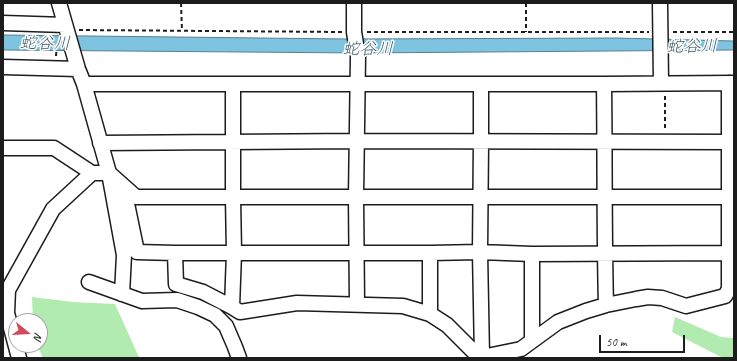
<!DOCTYPE html>
<meta charset="utf-8">
<style>
body{margin:0}
#map{position:relative;width:737px;height:361px;overflow:hidden;background:#fff;font-family:Caveat,sans-serif}
canvas{display:block}
.frame{position:absolute;inset:0;border:4px solid #1c1c1c;pointer-events:none}
.north{position:absolute;left:8px;top:313px;width:40px;height:40px;box-sizing:border-box;background:#fff;border:1px solid #a4a4a4;border-radius:50%;rotate:108deg;font-size:11px;font-weight:700;line-height:16px;text-align:center;color:#1c1c1c}
.north::after{content:'';display:block;margin:auto;width:14px;height:18px;background:#d1495b;clip-path:polygon(50% 0,100% 100%,50% 72%,0 100%)}
.scale{position:absolute;left:599px;top:335px;width:86px;height:18px;box-sizing:border-box;border:2px solid #1c1c1c;border-top:0;padding-left:5px;font-size:12px;line-height:14px;white-space:nowrap;color:#1c1c1c;-webkit-text-stroke:3px #fff;paint-order:stroke}
</style>
<div id="map">
<canvas width="737" height="361"></canvas>
<div class="frame"></div>
<div class="north">N</div>
<div class="scale">50 m</div>
</div>
<script>
const c = document.querySelector('canvas').getContext('2d');
c.lineJoin = 'round';
function fillPath(path, color) { c.fillStyle = color; c.fill(path, 'evenodd'); }
function stroke(path, color, width, dash) { c.strokeStyle = color; c.lineWidth = width; c.lineCap = dash ? 'butt' : 'round'; c.setLineDash(dash || []); c.stroke(path); }
function drawText(font, color, halo, rows, align = 'center') {
  c.font = font + ' Caveat,"Klee One",sans-serif'; c.lineWidth = 3; c.setLineDash([]); c.textBaseline = 'middle'; c.strokeStyle = halo; c.fillStyle = color; for (const [text, x, y, turn = 0] of rows) {
    c.save(); c.translate(x, y); c.rotate((+turn || 0) * Math.PI / 180); c.textAlign = isNaN(turn) ? turn : align; if (halo) c.strokeText(text, 0, 0); c.fillText(text, 0, 0); c.restore();
  }
}
const green = new Path2D(`
 M32,297l41,5 42,2 23,51 2,3h-97l-6,-13h3v-24h-7z
 M675,317l46,20 13,1v20h-11l-51,-26z`);
const water = new Path2D(`
 M3,35l344,4 270,-1 117,3v9l-375,3 -356,-3z`);
const path = new Path2D(`
 M181,3l1,28
 M526,3v29
 M79,30l264,2
 M367,32h282
 M673,32h61
 M56,56l1,-12
 M665,96v34`);
const minor = new Path2D(`
 M59,3l19,66 6,15 25,89 15,82 -2,39
 M354,3v29l4,24 -2,141 1,107
 M660,3l1,80
 M3,23l62,2
 M3,67l75,2
 M84,84h520l130,-1
 M233,84v113h501
 M481,84v57l-1,111 2,105 39,-8 37,-27 28,-11 20,-6 30,-6 12,-2 14,1 24,8 39,-10 4,-7v-206
 M604,84c1,74 0,148 2,221
 M100,143l257,-2 377,1
 M3,148h51l38,25h17l27,24h97l1,56 -2,54 -29,-15 -27,-8 -1,-31
 M109,173l16,21 12,58 38,1h255l50,-1 52,2 202,-1
 M430,253v61
 M532,254v87
 M89,282l53,19 35,-1 21,7 17,8 11,11 9,21 4,11
 M232,307l8,5 57,-9 106,3 27,8 17,11 27,27 8,5
 M19,358l-12,-45 1,-23 45,-81 39,-36`);
const waterNames = [
 ["蛇谷川",45,44,1],
 ["蛇谷川",692,47,-1],
 ["蛇谷川",368,50]
];
fillPath(green, '#b2ebaf');
fillPath(water, '#7ec3df');
stroke(water, '#578091', 1);
stroke(minor, '#1c1c1c', 17);
stroke(path, '#1c1c1c', 2, [4, 3]);
stroke(minor, '#fff', 14);
drawText('italic 17px', '#435f6a', '#fff', waterNames);
</script>
